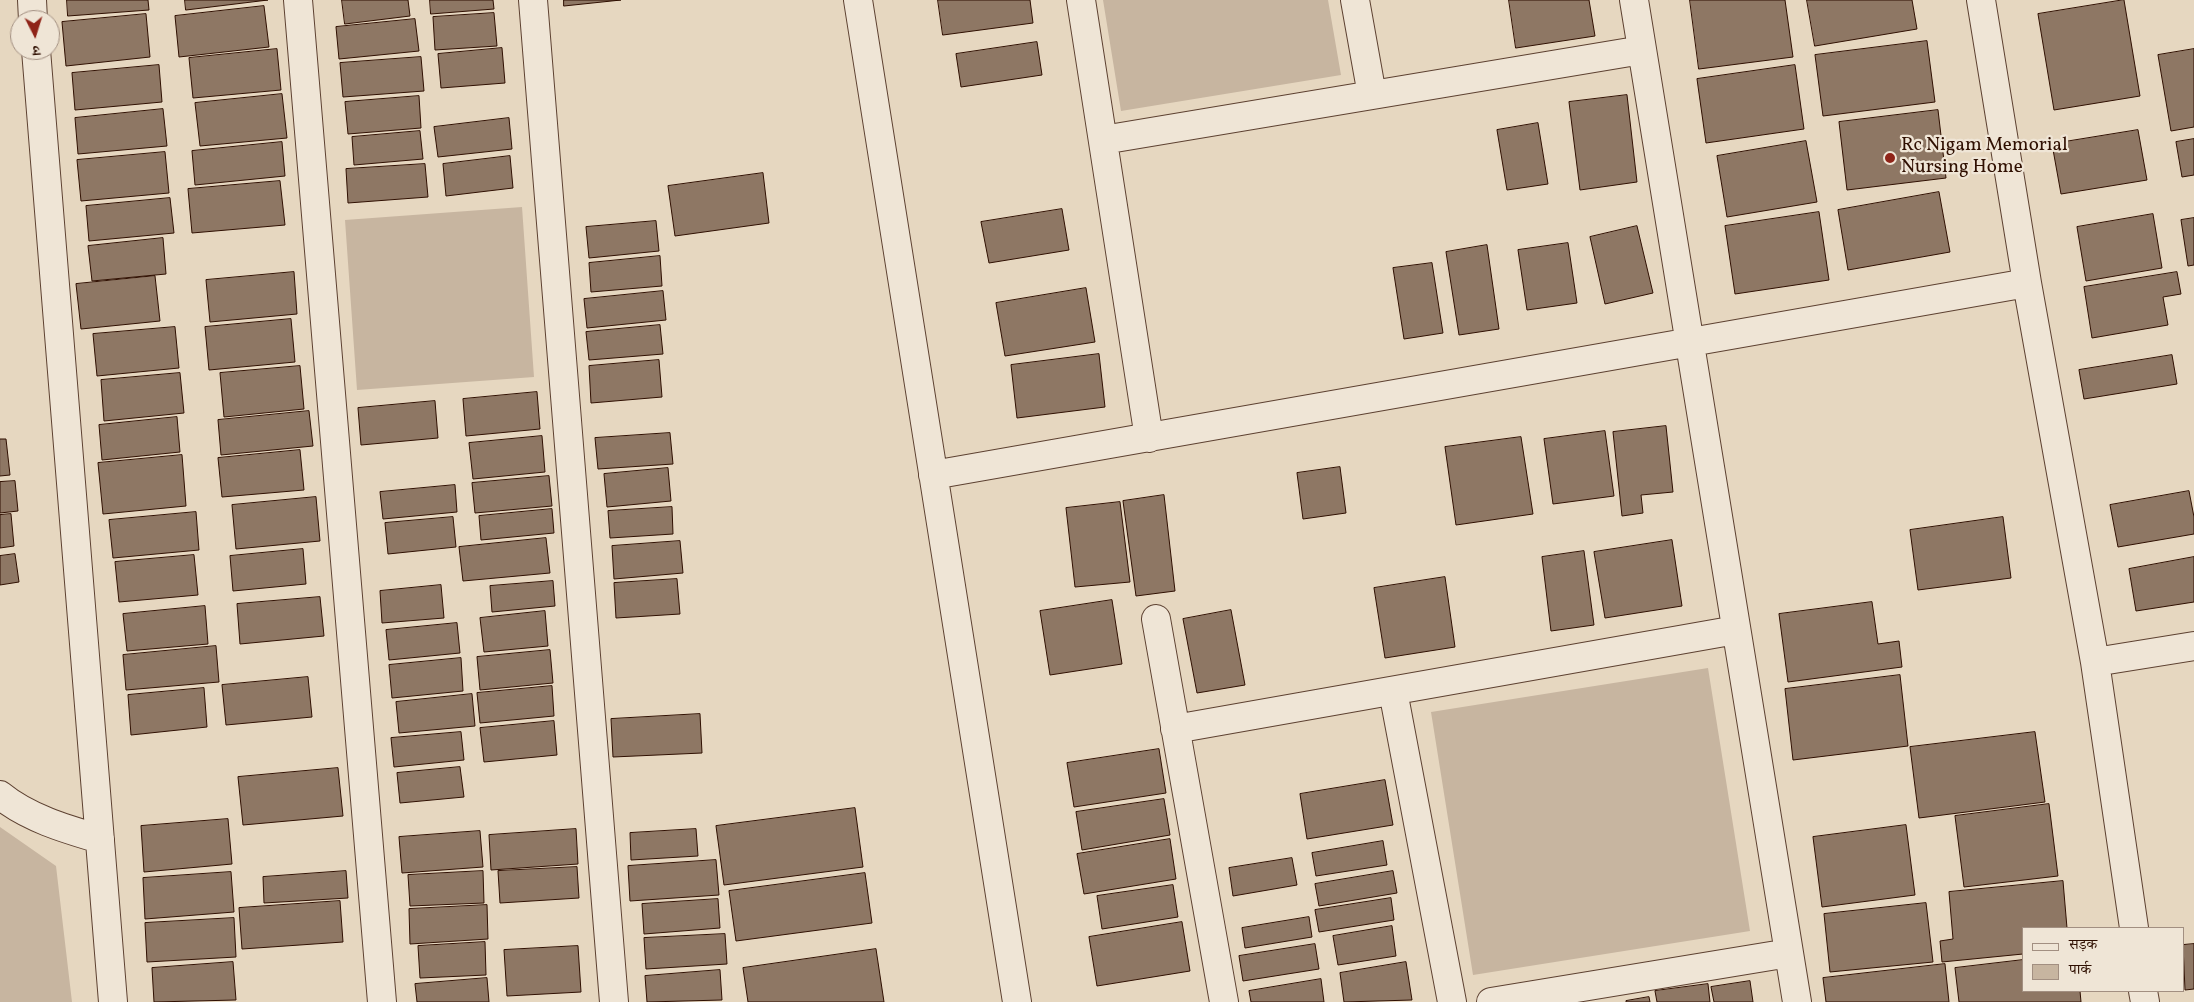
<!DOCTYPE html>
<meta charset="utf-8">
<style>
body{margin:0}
#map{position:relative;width:2194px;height:1002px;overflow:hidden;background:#e6d7c0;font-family:Vollkorn,"Noto Serif Devanagari",serif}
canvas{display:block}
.legend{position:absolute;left:2022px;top:927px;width:162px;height:65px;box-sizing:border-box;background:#efe5d6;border:1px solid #a28f81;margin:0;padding:6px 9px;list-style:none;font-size:15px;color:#2f0f01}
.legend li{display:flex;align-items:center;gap:10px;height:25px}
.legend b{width:25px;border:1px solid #a28f81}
.north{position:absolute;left:10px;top:10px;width:50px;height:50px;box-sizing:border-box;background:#efe5d6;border:1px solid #a28f81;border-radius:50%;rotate:175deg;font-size:14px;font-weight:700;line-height:20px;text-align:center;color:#2f0f01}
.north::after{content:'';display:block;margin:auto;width:18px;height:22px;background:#8f2418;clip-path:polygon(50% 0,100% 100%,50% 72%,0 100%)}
</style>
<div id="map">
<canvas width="2194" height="1002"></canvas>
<ul class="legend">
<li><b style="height:6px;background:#efe5d6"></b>सड़क</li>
<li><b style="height:14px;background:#c7b5a0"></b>पार्क</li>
</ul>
<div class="north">उ</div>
</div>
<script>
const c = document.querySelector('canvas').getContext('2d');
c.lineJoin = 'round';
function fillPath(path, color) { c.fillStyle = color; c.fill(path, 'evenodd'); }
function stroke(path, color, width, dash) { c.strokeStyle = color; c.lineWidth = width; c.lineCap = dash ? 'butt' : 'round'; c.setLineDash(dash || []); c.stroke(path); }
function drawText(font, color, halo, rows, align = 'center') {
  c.font = font + ' Vollkorn,serif'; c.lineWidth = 4.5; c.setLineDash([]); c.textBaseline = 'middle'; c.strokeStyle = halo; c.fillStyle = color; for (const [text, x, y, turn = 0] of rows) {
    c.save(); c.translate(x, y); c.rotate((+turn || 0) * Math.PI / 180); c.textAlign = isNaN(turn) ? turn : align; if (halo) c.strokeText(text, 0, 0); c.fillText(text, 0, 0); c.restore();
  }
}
const green = new Path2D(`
 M1103,0h225l13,75 -220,36z
 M522,207l12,170 -177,13 -12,-170z
 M1708,668l42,263 -277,44 -42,-263z
 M0,827l56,39 16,136h-72z`);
const building = new Path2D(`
 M67,0h81l1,10 -81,6z
 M185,0h83l-82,10z
 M342,0h66l2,16 -65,8z
 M430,0h63l1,9 -63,5z
 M564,0h57l-57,6z
 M938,0h92l3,23 -90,12z
 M1509,0h80l6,36 -79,12z
 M1690,0h95l8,57 -94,12z
 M1807,0h105l5,29 -102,17z
 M2124,0l16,96 -86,14 -16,-96z
 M264,6l5,41 -90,10 -4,-41z
 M494,13l3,33 -62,4 -2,-33z
 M146,14l4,43 -84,9 -4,-44z
 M415,19l4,32 -80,8 -3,-32z
 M1927,41l8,61 -112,14 -8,-61z
 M1037,42l5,33 -81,12 -5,-33z
 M502,48l3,35 -64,5 -3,-34z
 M277,49l4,41 -88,8 -4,-40z
 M2194,49v78l-23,4 -13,-76z
 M421,57l3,34 -81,6 -3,-34z
 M159,65l3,37 -87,8 -3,-37z
 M1795,65l9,64 -98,14 -9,-64z
 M282,94l5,44 -87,8 -5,-43z
 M1627,95l10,87 -57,8 -11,-88z
 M419,96l2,32 -73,6 -3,-32z
 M163,109l4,37 -89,8 -3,-36z
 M1938,110l8,68 -99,12 -8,-68z
 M509,118l3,31 -74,8 -4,-30z
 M1538,123l10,61 -41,6 -10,-60z
 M2138,130l9,50 -86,14 -9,-50z
 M420,131l3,28 -69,6 -2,-28z
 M2194,139v36l-12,2 -6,-35z
 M1806,141l11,61 -90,15 -10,-61z
 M282,142l3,34 -90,9 -3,-34z
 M165,152l4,41 -88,8 -4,-41z
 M510,156l3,32 -67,8 -3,-32z
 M425,164l3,33 -80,6 -2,-34z
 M763,173l6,50 -94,13 -7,-50z
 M280,181l5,44 -93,8 -4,-44z
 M1939,192l11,60 -102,18 -10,-60z
 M170,198l4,35 -85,8 -3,-35z
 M1062,209l7,41 -80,13 -8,-41z
 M1819,212l10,68 -94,14 -10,-68z
 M2153,214l9,54 -76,13 -9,-54z
 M2194,218v47l-6,1 -7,-46z
 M656,221l3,30 -70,7 -3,-31z
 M1637,226l16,67 -48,11 -15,-67z
 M163,238l3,36 -74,7 -4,-35z
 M1568,243l9,60 -50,7 -9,-60z
 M1487,245l12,84 -40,6 -13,-83z
 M660,256l2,30 -71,6 -2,-29z
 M1432,263l11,70 -39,6 -11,-71z
 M294,272l3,42 -87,8 -4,-42z
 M2177,272l4,22 -18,3 5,28 -76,13 -8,-51z
 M155,276l5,45 -79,8 -5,-45z
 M1086,288l9,54 -90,14 -9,-53z
 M663,291l3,29 -79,8 -3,-29z
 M291,319l4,43 -86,8 -4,-43z
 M660,325l3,29 -74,6 -3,-28z
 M175,327l4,41 -82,8 -4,-42z
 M1099,354l6,53 -88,11 -6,-53z
 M2172,355l5,29 -93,15 -5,-29z
 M659,360l3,37 -71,6 -2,-37z
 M300,366l4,43 -80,8 -4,-44z
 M180,373l4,40 -80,8 -3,-41z
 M537,392l3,37 -74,7 -3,-37z
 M435,401l3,37 -77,7 -3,-37z
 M309,411l4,35 -92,9 -3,-35z
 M177,417l3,35 -78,8 -3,-35z
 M1666,426l7,66 -32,3 2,18 -21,3 -9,-84z
 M1605,431l9,65 -61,8 -9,-65z
 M670,433l3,31 -75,5 -3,-31z
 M542,436l3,36 -72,7 -4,-36z
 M1521,437l12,77 -77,11 -11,-78z
 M0,439h6l4,36 -10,1z
 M300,450l4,40 -82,7 -4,-39z
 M182,455l4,51 -83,8 -5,-51z
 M1340,467l6,46 -43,6 -6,-46z
 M668,468l3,33 -64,6 -3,-33z
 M549,476l3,30 -77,7 -3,-30z
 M15,481l3,30 -18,2v-31z
 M455,485l2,27 -74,7 -3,-27z
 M2189,491l5,26v17l-76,13 -8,-42z
 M1164,495l11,96 -39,5 -13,-95z
 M316,497l4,44 -84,8 -4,-44z
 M1120,502l10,80 -55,5 -9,-79z
 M672,507l1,27 -63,4 -2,-27z
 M552,509l2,24 -73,7 -2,-24z
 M196,512l3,38 -86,8 -4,-38z
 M11,514l3,32 -14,2v-33z
 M453,517l3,30 -68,7 -3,-31z
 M2003,517l8,61 -93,12 -8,-60z
 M546,538l4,35 -87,8 -4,-34z
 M1672,540l10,66 -77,12 -11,-66z
 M680,541l3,32 -69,6 -2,-33z
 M303,549l3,35 -73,7 -3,-35z
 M1584,551l10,74 -43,6 -9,-74z
 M15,554l4,28 -19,3v-29z
 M194,555l4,40 -79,7 -4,-40z
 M2194,557v45l-58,9 -7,-42z
 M1445,577l10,70 -70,11 -11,-70z
 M677,579l3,35 -64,4 -2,-35z
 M553,581l2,25 -63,6 -2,-26z
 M441,585l3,33 -62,5 -2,-32z
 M320,597l4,39 -84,8 -3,-40z
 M1112,600l10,64 -72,11 -10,-64z
 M1872,602l6,42 21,-3 3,26 -114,15 -9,-68z
 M205,606l3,38 -81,7 -4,-37z
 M1231,610l14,75 -48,8 -14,-74z
 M545,611l3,35 -64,6 -4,-34z
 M457,623l3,30 -71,7 -3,-30z
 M216,646l3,36 -93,8 -3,-35z
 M550,650l3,33 -73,7 -3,-33z
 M461,658l2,33 -71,7 -3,-33z
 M1900,675l8,71 -115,14 -8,-71z
 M308,677l4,40 -86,8 -4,-40z
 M552,686l2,30 -74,7 -3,-30z
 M204,688l3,39 -76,8 -3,-40z
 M472,694l3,32 -76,7 -3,-31z
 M700,714l2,39 -89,4 -2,-38z
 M554,721l3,34 -73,7 -4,-34z
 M461,732l3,28 -70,7 -3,-29z
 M2035,732l10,70 -126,16 -9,-71z
 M1159,749l7,44 -92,14 -7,-44z
 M460,767l4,30 -64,6 -3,-30z
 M338,768l5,48 -100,9 -5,-48z
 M1385,780l8,45 -86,14 -7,-45z
 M1164,799l6,36 -88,15 -6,-38z
 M2049,804l9,72 -94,11 -9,-71z
 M855,808l8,59 -139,18 -8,-59z
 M228,819l4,45 -88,8 -3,-46z
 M1906,825l9,70 -93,12 -9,-70z
 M576,829l2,35 -87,6 -2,-35z
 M696,829l2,27 -67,4 -1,-27z
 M480,831l3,36 -81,6 -3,-36z
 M1170,839l6,40 -92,15 -7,-40z
 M1383,841l4,24 -71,11 -4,-23z
 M1292,858l5,27 -64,11 -4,-28z
 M716,860l3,35 -89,6 -2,-35z
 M577,867l2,31 -79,5 -2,-32z
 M346,871l2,27 -84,5 -1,-26z
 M483,871l1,32 -74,3 -2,-31z
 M1393,871l4,22 -78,13 -4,-22z
 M231,872l3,40 -89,7 -2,-41z
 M865,873l7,50 -136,18 -7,-50z
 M2063,881l4,47h-44v26l-81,8 -2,-21 13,-2 -4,-47z
 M1173,885l5,32 -76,12 -5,-33z
 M1391,898l3,22 -75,12 -4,-22z
 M718,899l2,29 -76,6 -2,-30z
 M340,901l3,41 -101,7 -3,-41z
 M1926,903l7,59 -103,10 -6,-58z
 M487,905l1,34 -78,5 -1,-35z
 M1309,917l3,20 -67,11 -3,-20z
 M234,918l2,39 -89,5 -2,-39z
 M1182,922l8,49 -93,15 -8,-49z
 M1392,926l4,30 -58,9 -5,-29z
 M725,934l2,30 -81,5 -2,-31z
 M485,942l1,33 -66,3 -2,-32z
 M1315,944l4,25 -76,12 -4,-25z
 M2194,944v45l-9,1 -2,-45z
 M578,946l3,46 -74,4 -3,-46z
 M876,949l8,53h-136l-5,-34z
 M2023,960v31h57l1,11h-122l-4,-34z
 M233,962l3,38 -82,2 -2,-34z
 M1406,962l6,38 -68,2 -4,-29z
 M1945,964l4,38h-123l-3,-24z
 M720,970l2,30 -75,2 -2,-26z
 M487,978l2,24h-72l-2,-18z
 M1321,979l3,23h-73l-2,-11z
 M1750,981l3,21h-39l-3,-15z
 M1708,984l2,18h-53l-2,-11z
 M1649,997l1,5h-24v-1z`);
const minor = new Path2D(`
 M32,0l1,20
 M298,0l84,1002
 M533,0l81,1002
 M858,0l159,1002
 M1081,0l68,438
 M1355,0l17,95
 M1634,0l163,1002
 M1981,0l46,283 68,379 39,266
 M36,50l77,952
 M1103,140l539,-90
 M933,475l1094,-192
 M1156,619l68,383
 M2095,662l99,-16
 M1393,691l59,311
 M1175,729l561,-99
 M0,795c28,23 66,34 100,44
 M2143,991l2,11
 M1491,1002l298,-49`);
const markers = [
 [1890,158,6,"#8f2418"]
];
const poiNames = [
 ["Rc Nigam Memorial",1901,147],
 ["Nursing Home",1901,169]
];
fillPath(green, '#c7b5a0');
fillPath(building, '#8e7764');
stroke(building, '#2f0f01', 1);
stroke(minor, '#5d4131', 30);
stroke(minor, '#efe5d6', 28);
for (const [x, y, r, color] of markers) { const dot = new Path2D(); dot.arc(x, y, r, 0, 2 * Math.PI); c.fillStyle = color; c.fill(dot); stroke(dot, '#efe5d6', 2); }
drawText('19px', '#2f0f01', '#efe5d6', poiNames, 'left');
</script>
